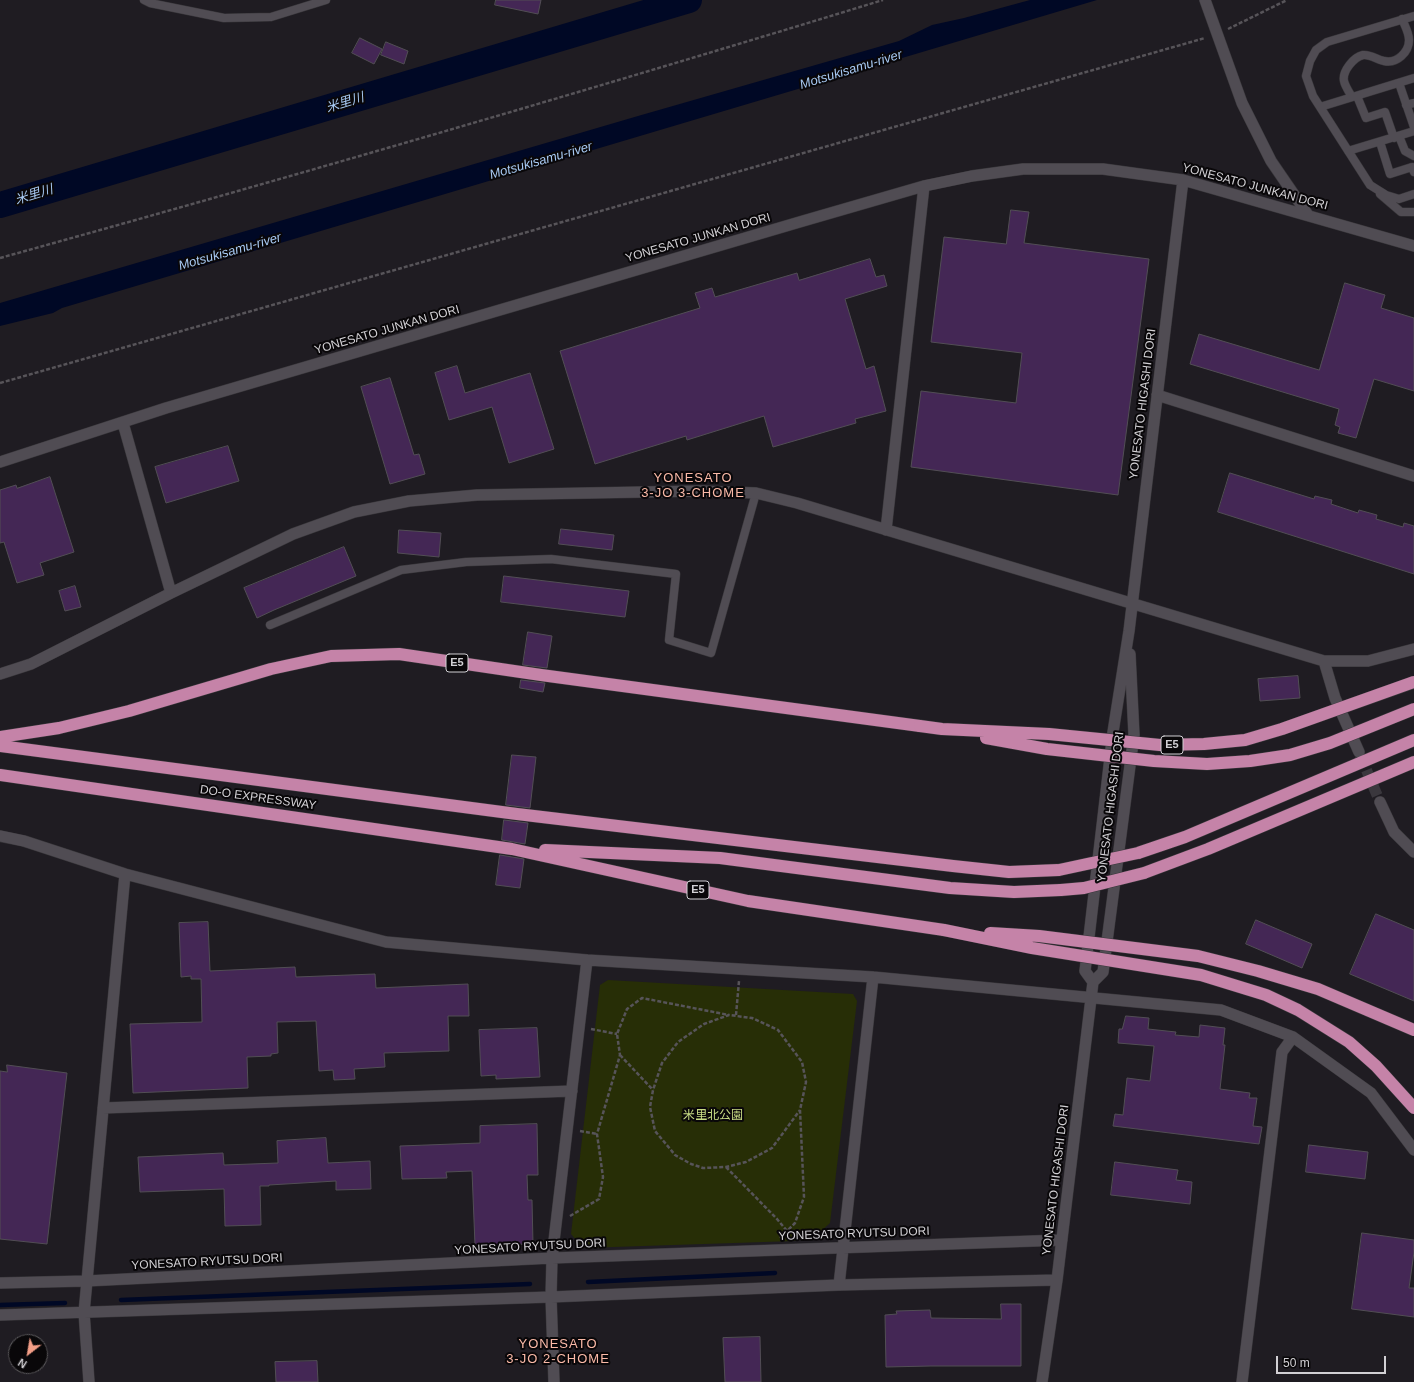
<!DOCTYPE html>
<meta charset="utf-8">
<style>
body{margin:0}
#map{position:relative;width:1414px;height:1382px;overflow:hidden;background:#1f1c22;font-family:Arial,sans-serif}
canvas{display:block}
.north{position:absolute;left:8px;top:1334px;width:40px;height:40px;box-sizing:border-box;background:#090709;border:1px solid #59575a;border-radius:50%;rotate:211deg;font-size:11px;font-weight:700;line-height:16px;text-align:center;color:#d2d0d4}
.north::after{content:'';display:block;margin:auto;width:14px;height:18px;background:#f49e87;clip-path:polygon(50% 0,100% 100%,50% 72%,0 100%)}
.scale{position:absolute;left:1276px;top:1356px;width:110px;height:18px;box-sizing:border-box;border:2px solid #d2d0d4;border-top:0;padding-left:5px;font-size:12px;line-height:14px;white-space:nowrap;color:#d2d0d4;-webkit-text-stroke:3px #090709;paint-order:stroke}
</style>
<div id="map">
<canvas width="1414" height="1382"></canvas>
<div class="north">N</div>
<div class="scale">50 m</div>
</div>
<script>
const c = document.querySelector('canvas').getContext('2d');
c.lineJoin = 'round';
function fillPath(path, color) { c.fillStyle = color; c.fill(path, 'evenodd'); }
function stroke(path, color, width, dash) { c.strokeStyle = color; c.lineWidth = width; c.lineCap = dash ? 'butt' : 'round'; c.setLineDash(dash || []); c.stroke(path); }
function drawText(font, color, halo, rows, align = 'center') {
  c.font = font + ' Arial,"Noto Sans JP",sans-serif'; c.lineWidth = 4; c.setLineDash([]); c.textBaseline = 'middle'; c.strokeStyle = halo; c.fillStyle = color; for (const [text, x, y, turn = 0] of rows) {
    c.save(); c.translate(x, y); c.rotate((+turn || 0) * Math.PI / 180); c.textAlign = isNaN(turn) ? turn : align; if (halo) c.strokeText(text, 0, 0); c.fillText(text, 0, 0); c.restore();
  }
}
const green = new Path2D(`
 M608,980l245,14 4,7 -27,222 -14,13 -22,5 -211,7 -12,-14 29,-249z`);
const water = new Path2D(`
 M1030,0h67l-1035,308 -9,5 -53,13v-23l638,-187 261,-75 33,-16 32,-7z`);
const stream = new Path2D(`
 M588,1282l187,-9
 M121,1300l409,-16
 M0,1305l65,-2`);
const river = new Path2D(`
 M0,205l689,-205`);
const building = new Path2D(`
 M496,0h45l-3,14 -43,-9z
 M360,38l22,11 -8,15 -22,-11z
 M386,42l22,9 -4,13 -23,-9z
 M1011,210l18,2 -5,31 125,16 -31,236 -207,-28 10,-76 95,12 6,-50 -91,-11 13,-105 62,7z
 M870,259l6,18 8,-2 3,11 -42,13 21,70 8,-3 12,45 -31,8 1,4 -83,24 -9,-31 -77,24 -1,-4 -91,28 -35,-113 140,-43 -5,-15 17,-5 3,9 82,-24 2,7z
 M1345,283l40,12 -4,13 33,10v73l-40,-12 -18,59 -18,-5 2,-6 -5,-2 4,-16 -149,-45 9,-30 120,36z
 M457,366l8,27 65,-20 24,76 -45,14 -17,-56 -43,13 -14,-47z
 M390,378l24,77 5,-1 6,20 -35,10 -29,-97z
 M228,446l11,35 -73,22 -11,-36z
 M1230,473l84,26 1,-3 17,4 -1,4 27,9 1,-3 18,5 -1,4 27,8 1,-4 10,3v48l-196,-62z
 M50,477l24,75 -34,11 4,12 -27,8 -13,-41 -4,1v-53l16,-5 1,3z
 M561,529l53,6 -2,15 -53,-6z
 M399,530l42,3 -2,24 -41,-4z
 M344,547l12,29 -82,34 -17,8 -13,-30z
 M504,576l125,15 -4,26 -124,-15z
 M75,586l6,21 -16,4 -6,-20z
 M528,632l24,4 -5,32 -24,-3z
 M1298,676l2,22 -40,3 -2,-22z
 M521,680l24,3 -2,9 -23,-4z
 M512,755l24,2 -6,51 -24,-3z
 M504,820l24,3 -3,21 -23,-4z
 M500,855l24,4 -4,29 -24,-3z
 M1376,914l38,16v71l-64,-27z
 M1256,920l56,24 -10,24 -56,-24z
 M208,922l2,49 85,-4 1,10 79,-3 1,14 92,-4 1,32h-21l1,35 -65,2 1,14 -31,2 1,10 -21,1 -1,-10 -14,1 -3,-50 -39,1 1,31 -7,1v2l-24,1 1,31 -115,5 -3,-69 72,-2 -1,-43h-10v-3l-10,1 -2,-54z
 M1126,1016l23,2 -1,11 28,3 -1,3 24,2 1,-12 25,3 -2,17h2l-5,44 30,4 -1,5h8l-4,28 9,1 -3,17 -146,-18 2,-12 8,1 4,-37 23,3 4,-35 -36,-3 1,-14h3z
 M537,1028l3,49 -44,2v-4l-15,1 -2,-46z
 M7,1065l60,8 -20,171 -47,-5v-168l7,1z
 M537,1124l1,51h-11l1,25h4l1,44 -58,1 -3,-74 -26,1 1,6 -45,1 -2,-33 80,-3v-17z
 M326,1138l2,25 42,-2 1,28 -35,1v-9l-67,4v1h-9l1,39 -36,1 -1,-37 -84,3 -2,-35 85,-4 1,12 54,-2 -1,-22z
 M1309,1145l59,7 -3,27 -59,-7z
 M1115,1162l63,8 -2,10 16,2 -2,22 -79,-9z
 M1362,1233l52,7v12l-5,36h5v29l-62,-8z
 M1001,1304h20v62h-90l-45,1 -1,-52 12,-1 -1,-3 34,-1 1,8 70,1z
 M760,1337l1,45h-36l-2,-44z
 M317,1361l1,21h-42l-1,-20z`);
const minorTunnel = new Path2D(`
 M1360,755l20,47`);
const path = new Path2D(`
 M1228,29l59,-29
 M0,258c295,-82 590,-168 883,-258
 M0,383l1205,-345
 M736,1015l3,-34
 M591,1029l26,5
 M620,1055l33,35
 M580,1131l17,3
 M726,1167l51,52 10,12
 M570,1216l29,-17 4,-22 -6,-43 23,-79 -3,-21 10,-25 15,-11 87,17
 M780,1238l15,-15 9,-26 -4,-87 6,-28 -4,-20 -24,-32 -26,-12 -23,-3 -25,9 -26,18 -16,21 -9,27 -3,17 5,24 16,19 4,5 16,9 12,4 23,-1 20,-5 26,-14 28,-38`);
const service = new Path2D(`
 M144,0l6,3 74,15 47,-1 55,-17
 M1414,16l-87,26 -11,8 -6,11 -4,15 7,20 57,89 16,10 13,4 15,-5
 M1399,83l15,44
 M1357,96l9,22 19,-6 9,26
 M1352,97c-3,-5 -7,-11 -8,-16 -2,-10 10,-24 19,-26 8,-1 14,5 21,6 13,3 25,-9 25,-21 0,-7 -4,-14 -7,-21
 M1406,105l8,-2
 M1320,107l94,-29
 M1399,136l6,15 9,5
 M1380,142l10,32 22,-7 2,5
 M1348,151l66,-20
 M1380,194l21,18h13
 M270,625l131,-55 65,-8 85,-3 125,15 -7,66 42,13 45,-160`);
const minor = new Path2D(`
 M1205,0l37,103 29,58 37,54
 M1157,395l257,81
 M123,423l48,170
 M0,462l166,-54 637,-187 121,-35 48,-10 51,-7h80l80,11 231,66
 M886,530l38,-344
 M1324,661l11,37 24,54
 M0,674l31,-10 140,-71 122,-59 61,-22 55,-11 68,-6 223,-4 56,2 41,10 527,158h44l46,-12
 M1380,802l14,30 20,20
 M0,836l24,5 101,33 261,68 201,18 286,17 348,33 72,27 78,56 43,57
 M1093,982l-8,-11 28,-239 16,-101 54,-451
 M103,1108l469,-17
 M0,1283l86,-2 466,-23 510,-18
 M839,1285l34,-308
 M0,1315l551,-18 288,-12 218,-5
 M89,1382l-5,-70 1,-10 40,-428
 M554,1382l-3,-85 1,-39 35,-298
 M1042,1382l15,-102 36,-298 10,-10 31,-237 -4,-81
 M1242,1382l40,-330 11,-15`);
const motorway = new Path2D(`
 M0,737l59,-9 70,-17 142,-42 60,-13 68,-2 142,21 379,51
 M0,746l517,68 436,52 56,6 50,-2
 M0,775l512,74 236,52 196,29
 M545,850l175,8 230,30 64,4 47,-2
 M1138,853l47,-16 229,-97
 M1144,873l64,-24 206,-87`);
const motorwayBridge = new Path2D(`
 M920,726l22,3 107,5 111,11 44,-1 41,-4 37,-11 132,-47
 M986,738l61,11 107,12 53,3 43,-3 40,-6 40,-12 84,-34
 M1059,870l79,-17
 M1061,890l23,-2 60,-15
 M944,930l88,18 169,27 65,20 32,15 51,32 27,24 38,42
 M990,933l49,3 159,20 60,15 60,18 96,41`);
const shields = [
 [457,663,22],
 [1172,745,22],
 [698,890,22]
];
const shieldNames = [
 ["E5",457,663],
 ["E5",1172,745],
 ["E5",698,890]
];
const streetNames = [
 ["YONESATO JUNKAN DORI",1255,187,15],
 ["YONESATO JUNKAN DORI",698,238,-16],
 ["YONESATO JUNKAN DORI",387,330,-16],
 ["YONESATO HIGASHI DORI",1143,404,-83],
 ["DO-O EXPRESSWAY",258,798,8],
 ["YONESATO HIGASHI DORI",1111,807,-83],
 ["YONESATO HIGASHI DORI",1056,1180,-83],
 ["YONESATO RYUTSU DORI",854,1234,-2],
 ["YONESATO RYUTSU DORI",530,1247,-3],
 ["YONESATO RYUTSU DORI",207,1262,-3]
];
const parkNames = [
 ["米里北公園",713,1116]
];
const waterNames = [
 ["Motsukisamu-river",851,70,-17],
 ["米里川",345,103,-17],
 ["Motsukisamu-river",541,161,-16],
 ["米里川",34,195,-17],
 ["Motsukisamu-river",230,252,-16]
];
const neighbourhoodNames = [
 ["YONESATO",693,478],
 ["3-JO 3-CHOME",693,493],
 ["YONESATO",558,1344],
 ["3-JO 2-CHOME",558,1359]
];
fillPath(green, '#272e06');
fillPath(water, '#000825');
stroke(stream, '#000825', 4.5);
stroke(river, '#000825', 26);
fillPath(building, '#442755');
stroke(building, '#524e55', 1);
stroke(minorTunnel, '#3a373d', 11, [11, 5.5]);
stroke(service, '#39373b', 9);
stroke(minor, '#39373b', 12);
stroke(motorway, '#39373b', 13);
stroke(path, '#575459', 2.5, [4, 2]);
stroke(service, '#504c53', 8);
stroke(minor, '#504c53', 11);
stroke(motorway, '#c583a8', 12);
stroke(motorwayBridge, '#39373b', 13, []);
stroke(motorwayBridge, '#c583a8', 12);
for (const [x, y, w] of shields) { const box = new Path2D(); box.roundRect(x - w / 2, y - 9, w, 18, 3); c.fillStyle = '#090709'; c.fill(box); stroke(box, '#d2d0d4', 1); }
drawText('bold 11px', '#d2d0d4', null, shieldNames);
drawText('12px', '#d2d0d4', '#090709', streetNames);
drawText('12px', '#c8dc84', '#090709', parkNames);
drawText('italic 13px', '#a7c9f2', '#090709', waterNames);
c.letterSpacing = '1px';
drawText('13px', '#fab9a7', '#090709', neighbourhoodNames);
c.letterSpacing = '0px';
</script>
